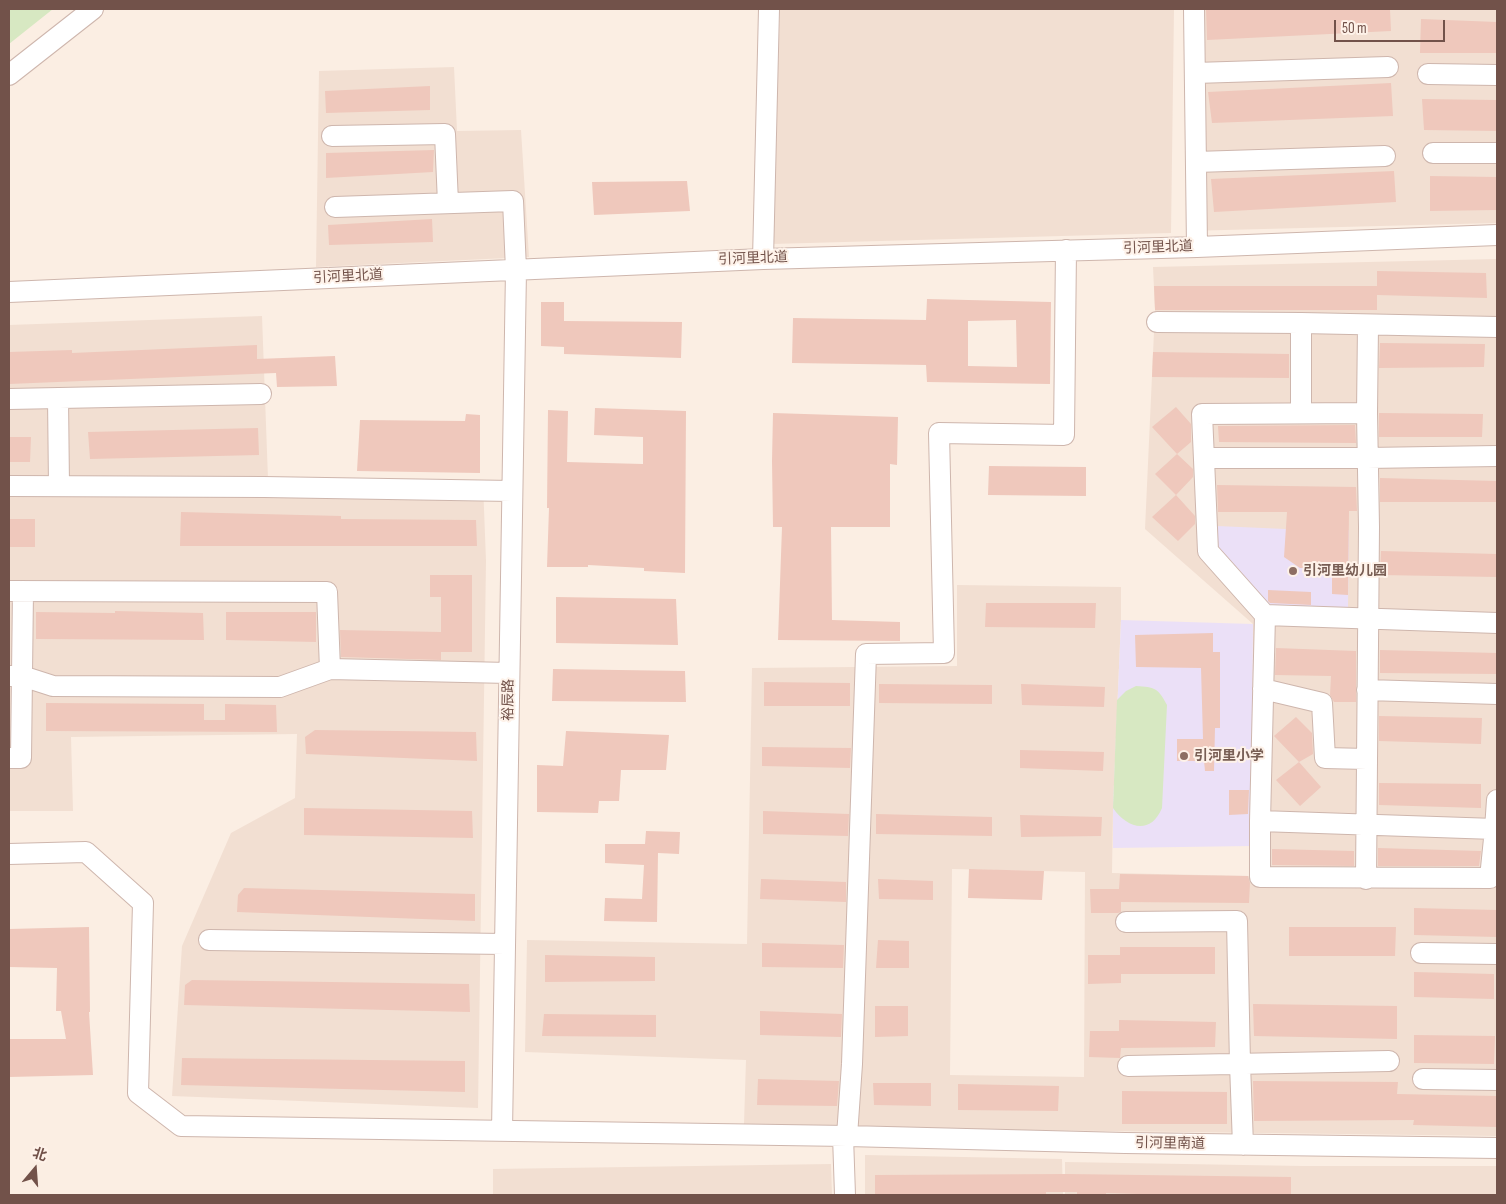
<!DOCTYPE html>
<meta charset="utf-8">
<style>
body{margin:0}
#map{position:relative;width:1506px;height:1204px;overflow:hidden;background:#fbeee3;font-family:"Sofia Sans Condensed","Noto Sans SC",sans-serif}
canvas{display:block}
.frame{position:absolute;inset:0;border:10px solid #72524a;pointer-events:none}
.north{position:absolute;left:10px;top:1144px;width:50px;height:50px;-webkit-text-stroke:4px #fef2e9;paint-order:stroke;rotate:18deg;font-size:14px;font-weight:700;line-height:20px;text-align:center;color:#72524a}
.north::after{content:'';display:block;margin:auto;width:18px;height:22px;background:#72524a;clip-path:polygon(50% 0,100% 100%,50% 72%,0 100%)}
.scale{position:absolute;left:1334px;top:20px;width:111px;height:22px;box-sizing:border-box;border:2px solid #72524a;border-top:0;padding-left:6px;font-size:15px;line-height:18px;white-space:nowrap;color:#72524a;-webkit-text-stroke:4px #fef2e9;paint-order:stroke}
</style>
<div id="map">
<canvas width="1506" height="1204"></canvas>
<div class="frame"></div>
<div class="north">北</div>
<div class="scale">50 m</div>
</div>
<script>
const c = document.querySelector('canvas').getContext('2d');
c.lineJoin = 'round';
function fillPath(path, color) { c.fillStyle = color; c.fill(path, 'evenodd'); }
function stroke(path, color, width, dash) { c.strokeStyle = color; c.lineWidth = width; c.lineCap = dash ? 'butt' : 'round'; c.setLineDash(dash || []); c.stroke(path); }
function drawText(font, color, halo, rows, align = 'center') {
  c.font = font + ' "Sofia Sans Condensed","Noto Sans SC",sans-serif'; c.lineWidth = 4; c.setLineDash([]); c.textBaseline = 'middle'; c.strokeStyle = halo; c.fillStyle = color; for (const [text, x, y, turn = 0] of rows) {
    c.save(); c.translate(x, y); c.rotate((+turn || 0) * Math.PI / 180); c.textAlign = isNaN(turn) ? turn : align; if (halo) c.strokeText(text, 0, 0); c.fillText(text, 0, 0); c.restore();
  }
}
const residential = new Path2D(`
 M780,9h394l-3,224 -399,11z
 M1187,9h310v214l-311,8z
 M454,67l3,64 64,-1 8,127 -213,10 3,-196z
 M1497,259v877l-548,-7 -205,-5 2,-64 -221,-8 2,-112 220,4 5,-276 205,-2v-81l164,2v33l-8,188 -1,65 138,3 3,-252 -108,-95 10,-219 -2,-43zM952,869l133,3 -1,205 -134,-2z
 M262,316l6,163 215,4 3,78 -8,547 -306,-12 10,-150 49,-113 64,-35 2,-64 -226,3 2,74h-64v-486z
 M865,1155l197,4 1,36h-198z
 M1065,1162l238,4h194v29h-432z
 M831,1164l1,31h-339v-26z`);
const education = new Path2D(`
 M1217,526l69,3 63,1 -1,77 -79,-1 -53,-59z
 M1121,620l132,4 -2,222 -138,2v-40z`);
const green = new Path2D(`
 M9,9h44l-44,35z
 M1136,686c19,1 22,2 31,19l-5,103c-12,28 -35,20 -49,0l4,-108 9,-9z`);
const building = new Path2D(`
 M1206,9h184l1,22 -184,9z
 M1421,19l76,3v31h-77z
 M1391,83l2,33 -181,7 -4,-31z
 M430,86v24l-104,3 -1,-22z
 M1422,99l75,1v31l-73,-1z
 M434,150l-1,22 -107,6v-25z
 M1394,171l2,31 -182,10 -3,-33z
 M1430,176l67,1v33l-67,1z
 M687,181l3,30 -96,4 -2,-33z
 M432,219l1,23 -104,3 -1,-20z
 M1377,271l109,2 1,25 -110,-3v15h-222l-1,-24h223z
 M927,299l124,3 -1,82 -123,-2 -1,-17 -134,-2 1,-45 133,2zM1016,320l1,47 -49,-1v-45z
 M541,302h23v19l118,1 -1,36 -117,-4v-7l-23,-1z
 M1380,343l105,1 -1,23 -105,1z
 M257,345v14l78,-3 2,30 -60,1 -1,-14 -267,11v-32l63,-2v3z
 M1153,352l136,2v24l-137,-1z
 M1176,407l15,17v18l-14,12 -25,-27z
 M595,408l91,3 -1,162 -41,-2v-3l-56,-3v2h-41l2,-59h-2l1,-98 20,1 -1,51 76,2v-27l-49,-2z
 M773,413l125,4 -1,48 -7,-1v63h-59l1,93 68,2v19l-122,-1 4,-113h-9l-1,-66z
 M1379,413l104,1 -1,23h-103z
 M466,414l14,1v58l-123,-2 3,-51 105,1z
 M1355,425l1,18 -137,-1 -1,-16z
 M258,428l1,27 -169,4 -2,-27z
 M9,437h22l-1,25h-21z
 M1177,454l16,15v8l-17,18 -21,-21z
 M989,466l97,1v29l-98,-1z
 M1380,478l117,3v21h-117z
 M1217,485l139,2 1,24h-8l-1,84 -16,-1v-26h-32l-16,-11 3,-45h-69z
 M1176,495l19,21v8l-17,17 -26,-24z
 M181,512l160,4v3l135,1 1,26h-297z
 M9,519h26v28h-26z
 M1381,551l116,3v23l-117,-2z
 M430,575h42v77h-31v8l-100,-3 -1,-27 101,2v-35h-11z
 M1268,590l43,2v13l-41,-2 -2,-2z
 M556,597l120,2 2,46 -122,-2z
 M986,603h110l-1,25 -110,-1z
 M115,611l88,2 1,27 -168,-1v-27l79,1z
 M226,612h90v30l-90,-2z
 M1213,633v19h7v76h-5l-1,43h-9l-1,-10h-27v-22h26l-2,-71 -65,-1 -1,-32z
 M1276,648l80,3v51h-22l-4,-7 1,-19 -56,-1z
 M1380,650l117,3v21l-117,-1z
 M553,669l132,2 1,31 -134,-1z
 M764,682l86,1v23h-86z
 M879,684l113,1v19l-113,-1z
 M1021,684l84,3 -1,20 -82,-2z
 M46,703l158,1v16h21v-16l51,1 1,27 -231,-1z
 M1379,716l103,2 -1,26 -102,-3z
 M1296,717l16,16 1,21 -14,8 -25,-26z
 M315,730l161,2 1,29 -171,-7 -1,-17z
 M566,731l103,4 -3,35h-45l-2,31h-20l-1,12 -61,-1v-47l26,1z
 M762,747l89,1 -1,20 -88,-2z
 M1020,750l84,2 -1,19 -83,-3z
 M1299,762l22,25 -21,19 -24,-26z
 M1379,783l102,1v24l-102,-3z
 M1229,790h20l-1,24 -19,1z
 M304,808l168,3 1,27 -169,-3z
 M763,811l86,3 -1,22 -85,-2z
 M876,814l116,3v19l-116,-2z
 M1020,815l82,2 -1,19 -80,1z
 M646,831l34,1 -1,22 -21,-1 -1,69 -53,-1 1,-23 37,1 2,-34 -39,-2v-19h40z
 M1378,848l103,3 -2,15h-101z
 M1272,849l82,2v15l-82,-1z
 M969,869l75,2 -2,29 -74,-2z
 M1120,874l128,2 2,7 -1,20 -128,-1v10l-3,1h-27l-1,-24h29z
 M761,879l85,3v20l-86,-3z
 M878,879l55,2v19l-54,-1z
 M244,888l231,6v27l-238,-9 1,-17z
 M1414,908l83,2v27l-83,-2z
 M89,927l1,85h-1l4,63 -84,2v-38h57l-5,-28h-5l1,-43 -48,-1v-38z
 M1289,927h107l-1,29h-106z
 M878,940l31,1v27h-33z
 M762,943l82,2 -1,23 -81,-1z
 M1120,947h95v27h-94v9l-33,1v-29h32z
 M545,955l110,2v24l-110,1z
 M1414,972l80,2v25l-80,-2z
 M192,980l277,4 1,28 -286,-7 1,-20z
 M1253,1004l144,2v33l-143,-3z
 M875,1006h33v30l-33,1z
 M760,1011l82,3 -1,23 -81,-2z
 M544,1014l112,1v22l-114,-1z
 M1119,1020l97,2 -1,25 -94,1 -1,10 -31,-1 1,-26h29z
 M1414,1035l81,1 -1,28 -80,-1z
 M182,1058l283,3v31l-284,-7z
 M758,1079l81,2 -2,25 -80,-1z
 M1253,1081l145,1 -1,12 100,2v31l-84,-2 1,-5 -160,1z
 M873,1083h58v23l-57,-1z
 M958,1084l101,2 -1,25 -100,-1z
 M1122,1091l105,1v32h-105z
 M1067,1174l224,3v18h-154v-1l-31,-1v2h-29v-3h-31v3h-171v-20z`);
const minor = new Path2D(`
 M1194,9l3,238
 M1195,73l193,-6
 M1428,74l69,1
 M9,75l84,-66
 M332,136l113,-2 3,69
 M1433,153h64
 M1196,162l189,-6
 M335,207l178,-6 3,69 -14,861
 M763,259l6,-250
 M9,292l754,-33 434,-12 300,-12
 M1157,322l144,1 196,4
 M58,398l1,88
 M9,399l252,-5
 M1301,413v-90
 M1367,413l-165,1 6,137 57,64 -5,206 235,8 2,-29
 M1204,458h163l130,-2
 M9,486l255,1 248,4
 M9,591l318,1 3,77 179,4
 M1265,615l232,8
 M9,676h13l31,10 227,1 50,-18
 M1263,689l59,14 3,55 42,1
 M1367,690l130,4
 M9,758h12l2,-167
 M1260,821v56l230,1 5,-49
 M9,854l77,-2 57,51 -5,190 43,33 666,10 278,7 372,5
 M1366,879l3,-352 -2,-114 1,-88
 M1126,922l111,-1 3,143 3,81
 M209,940l296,4
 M1421,953l76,1
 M1128,1066l261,-5
 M1423,1079l74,1
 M843,1136l2,59
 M847,1136l5,-72 14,-410 78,-1 -5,-220 125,2 2,-185`);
const markers = [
 [1293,571,5,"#8d6e63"],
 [1184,756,5,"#8d6e63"]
];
const streetNames = [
 ["引河里北道",1158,248,-2],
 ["引河里北道",753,259,-2],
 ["引河里北道",348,277,-3],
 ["裕辰路",509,700,-89],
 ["引河里南道",1170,1144,1]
];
const educationNames = [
 ["引河里幼儿园",1303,571],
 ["引河里小学",1194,756]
];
fillPath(residential, '#f2dfd2');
fillPath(education, '#ebe0f7');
fillPath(green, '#d7e8c2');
fillPath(building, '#efc8bc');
stroke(minor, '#ceb6ad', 22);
stroke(minor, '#fff', 20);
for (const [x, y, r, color] of markers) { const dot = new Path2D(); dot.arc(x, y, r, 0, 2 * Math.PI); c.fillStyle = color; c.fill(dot); stroke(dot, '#fef2e9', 2); }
drawText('14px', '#72524a', '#fef2e9', streetNames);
drawText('bold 14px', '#785e54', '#fef2e9', educationNames, 'left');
</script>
